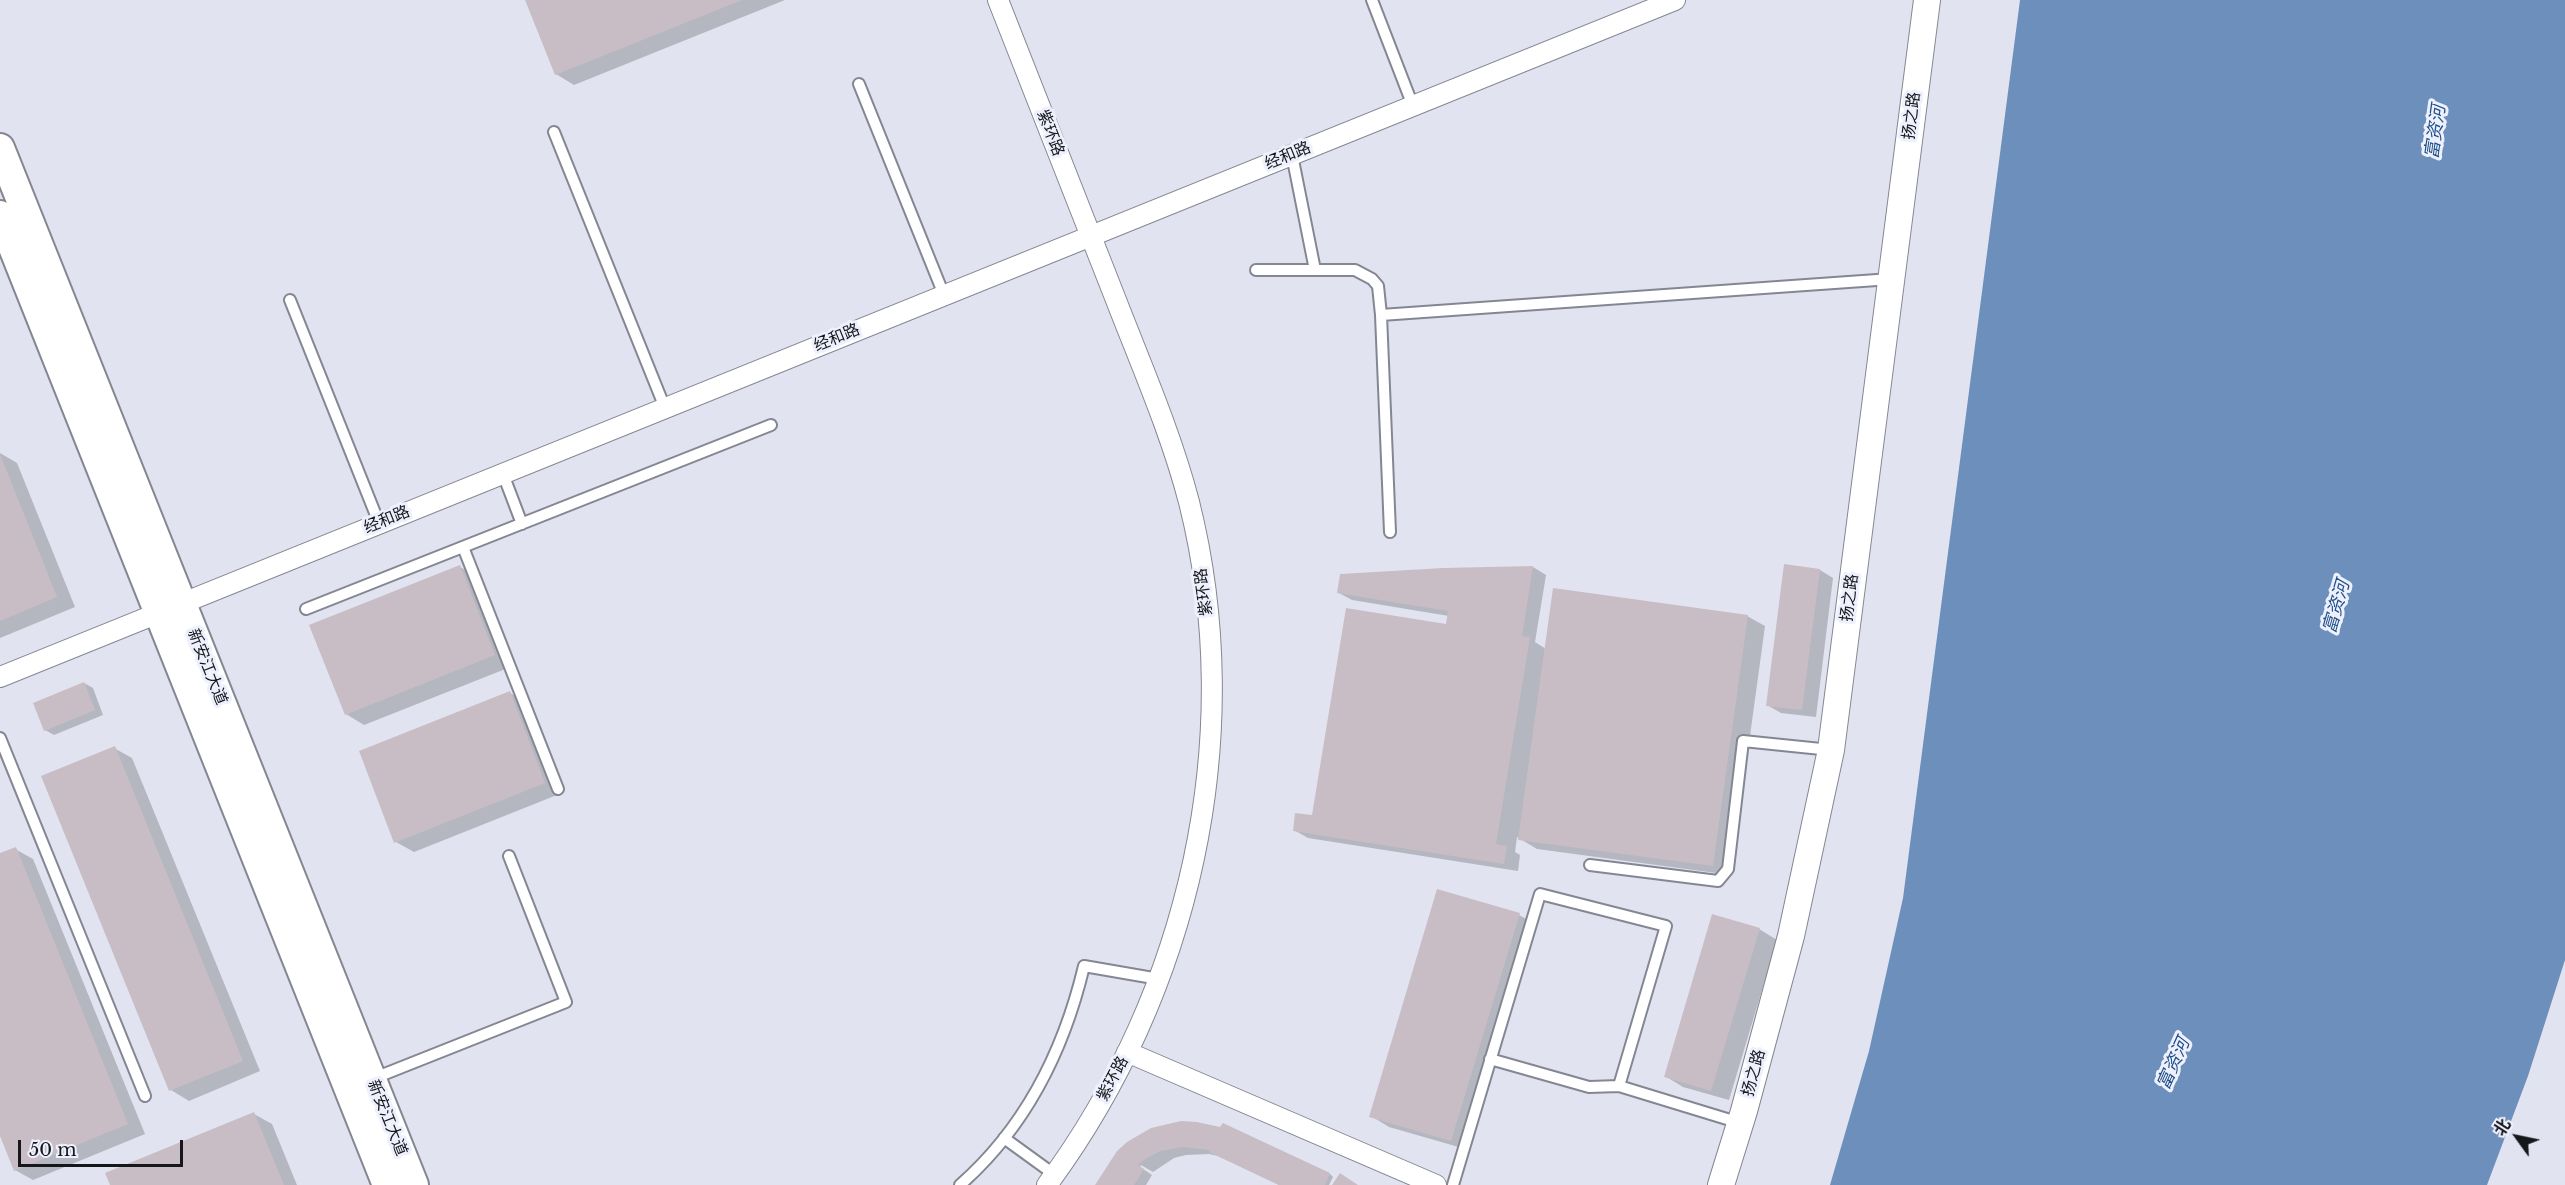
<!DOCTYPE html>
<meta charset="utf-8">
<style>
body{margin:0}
#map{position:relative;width:2565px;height:1185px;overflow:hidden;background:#e1e4f0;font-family:"Libre Baskerville","Noto Sans SC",serif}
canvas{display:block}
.north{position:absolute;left:2487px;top:1107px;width:60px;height:60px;-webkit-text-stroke:4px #eef1fd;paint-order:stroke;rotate:303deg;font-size:16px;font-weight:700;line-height:24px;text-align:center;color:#15171b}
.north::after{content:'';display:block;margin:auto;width:21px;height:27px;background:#15171b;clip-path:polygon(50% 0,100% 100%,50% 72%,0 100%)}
.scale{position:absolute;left:18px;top:1140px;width:165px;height:27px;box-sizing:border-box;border:3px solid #15171b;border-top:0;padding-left:8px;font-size:18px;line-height:21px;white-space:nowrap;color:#15171b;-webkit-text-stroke:4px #eef1fd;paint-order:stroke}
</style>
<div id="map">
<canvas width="2565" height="1185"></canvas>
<div class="north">北</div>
<div class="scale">50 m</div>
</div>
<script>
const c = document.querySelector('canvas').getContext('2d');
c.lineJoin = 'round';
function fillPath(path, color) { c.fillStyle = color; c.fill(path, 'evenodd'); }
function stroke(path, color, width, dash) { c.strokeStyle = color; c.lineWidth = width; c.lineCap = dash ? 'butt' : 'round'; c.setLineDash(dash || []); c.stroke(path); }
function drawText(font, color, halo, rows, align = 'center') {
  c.font = font + ' "Libre Baskerville","Noto Sans SC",serif'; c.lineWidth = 6; c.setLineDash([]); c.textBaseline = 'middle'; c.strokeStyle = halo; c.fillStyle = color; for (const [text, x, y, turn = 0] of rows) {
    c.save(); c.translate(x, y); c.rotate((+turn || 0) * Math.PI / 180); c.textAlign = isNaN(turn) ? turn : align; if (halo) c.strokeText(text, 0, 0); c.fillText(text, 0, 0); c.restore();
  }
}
const water = new Path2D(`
 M2020,0h545v960l-37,116 -41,109h-657l39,-134 34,-153z`);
const shadow = new Path2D(`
 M527,0h258l-211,85 -18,-11z
 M0,453l17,10 58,144 -75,31z
 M1785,566l35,4 13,8 -17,139 -35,-4 -14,-8z
 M460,567l18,10 35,89 -149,59 -18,-11z
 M1533,567l13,8 -11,67 11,7 201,-33 18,10 -34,249 -194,-26 -20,-12 -2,15 5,3 -2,16 -210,-33 -14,-8 19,-13 134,-191 2,-10 -97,-16 -13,-7z
 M84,683l9,5 10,27 -49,20 -9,-5z
 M510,693l18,10 34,90 -148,59 -18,-10z
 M114,748l18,10 128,313 -71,30 -18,-11z
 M15,849l18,10 112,275 -112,46 -18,-10 -15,-38v-277z
 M1519,915l18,10 -68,225 -80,-23 -18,-11z
 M1759,929l18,11 -48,160 -46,-13 -18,-11z
 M254,1114l18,10 25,61h-185z
 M1223,1125l107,49 3,3 -4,8h-50l-61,-29 -9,-2 -23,1 -12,3 -21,14 -12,-7 -1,2 12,8 -6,10h-49l20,-32 104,-24z`);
const building = new Path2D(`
 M525,0h217l-187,75z
 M0,454l57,143 -57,24z
 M1784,564l36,5 -18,141 -36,-4z
 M460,565l35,90 -150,60 -36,-90z
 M1533,566l-11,70 8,1 -34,207 11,2 -3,18 -211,-33 2,-18 17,2 34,-207 100,16 2,-13 -111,-18 3,-19 103,-6z
 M1553,588l195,27 -35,251 -195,-26z
 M84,682l11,28 -51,21 -11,-28z
 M510,691l35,92 -151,60 -35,-92z
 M115,746l128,315 -74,30 -128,-315z
 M16,847l112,277 -114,47 -14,-35v-283z
 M1437,889l83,24 -69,228 -82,-24z
 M1712,914l48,14 -49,163 -47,-14z
 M254,1112l30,73h-174l-5,-12z
 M1181,1121l16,1 23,5 3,-4 107,50 -5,12h-46l-70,-33 1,-2 -27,-3 -23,4 -18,10 -4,4 6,4 -10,16h-39l22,-34 10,-9 24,-14z
 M1340,1173l18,12h-26z`);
const service = new Path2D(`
 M1372,0l41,106
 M859,84l85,211
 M554,132l111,276
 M1292,155l23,115
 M1256,270h99l17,9 6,7 3,29
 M290,300l89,223
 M503,474l19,50
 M1390,532l-9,-217 510,-36
 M463,547l95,242
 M306,609l465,-184
 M0,738l145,358
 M1590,865l128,16 10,-12 15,-128 88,9
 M1490,1059l99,28 30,-1 121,37
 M372,1079l194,-77 -57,-146
 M1004,1138l51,37
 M960,1185c66,-58 104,-135 124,-219l75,13
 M1453,1185l87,-291 126,32 -47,160`);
const minor = new Path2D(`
 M998,0c39,100 78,200 118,300 26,67 55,133 73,202 59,235 1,490 -142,683
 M0,677l1675,-677
 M1127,1052l309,133`);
const tertiary = new Path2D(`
 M1721,1185l23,-74 47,-175 40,-186 96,-750`);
const secondary = new Path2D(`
 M0,148l414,1037
 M0,215l387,970`);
const streetNames = [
 ["扬之路",1912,116,-83],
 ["紫环路",1050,133,69],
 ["经和路",1288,156,-22],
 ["经和路",837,338,-22],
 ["经和路",387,520,-22],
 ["紫环路",1204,592,-97],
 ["扬之路",1850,598,-83],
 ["新安江大道",207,667,68],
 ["扬之路",1754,1073,-75],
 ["紫环路",1113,1079,-62],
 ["新安江大道",387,1118,68]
];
const waterNames = [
 ["富资河",2436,132,-82],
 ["富资河",2337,607,-74],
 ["富资河",2174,1064,-66]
];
fillPath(water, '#6d8fbb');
fillPath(shadow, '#0003');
fillPath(building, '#c8bdc5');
stroke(service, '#848792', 14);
stroke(minor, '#848792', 22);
stroke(tertiary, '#848792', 28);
stroke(secondary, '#848792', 32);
stroke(service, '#fff', 10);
stroke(minor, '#fff', 20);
stroke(tertiary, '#fff', 26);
stroke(secondary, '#fff', 28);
drawText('16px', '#15171b', '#eef1fd', streetNames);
drawText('italic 18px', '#1f4f87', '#eef1fd', waterNames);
</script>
